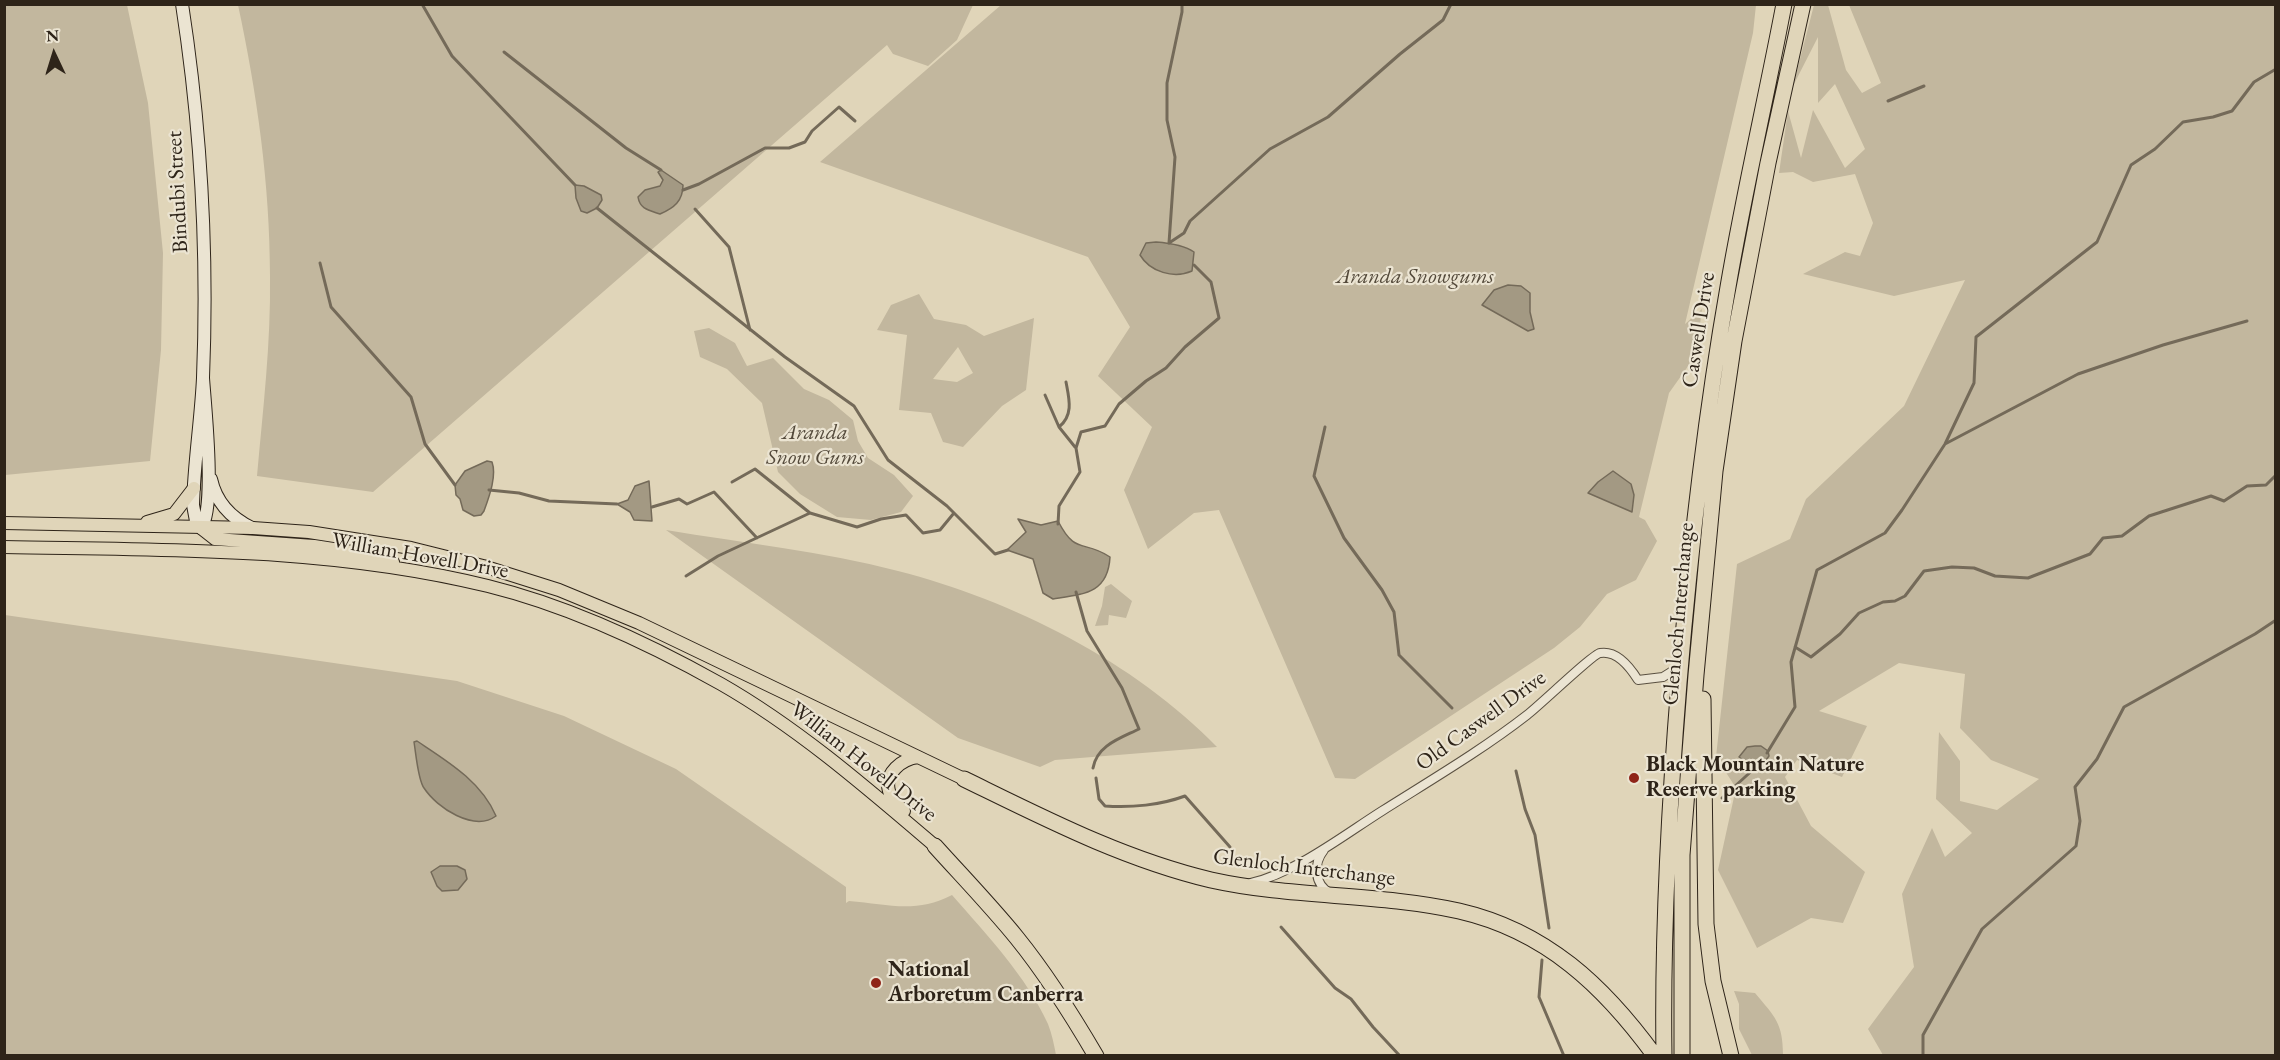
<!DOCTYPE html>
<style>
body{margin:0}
#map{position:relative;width:2280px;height:1060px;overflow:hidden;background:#e0d5b9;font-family:"EB Garamond",serif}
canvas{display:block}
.frame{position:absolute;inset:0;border:6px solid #2e2419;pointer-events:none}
.north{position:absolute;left:24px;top:24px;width:60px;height:60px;-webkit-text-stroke:4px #ebe4d2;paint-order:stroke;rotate:356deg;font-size:16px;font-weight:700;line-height:24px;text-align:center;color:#2e2419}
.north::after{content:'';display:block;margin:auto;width:21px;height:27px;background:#2e2419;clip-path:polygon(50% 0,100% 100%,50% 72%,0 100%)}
</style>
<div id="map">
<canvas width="2280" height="1060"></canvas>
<div class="frame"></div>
<div class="north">N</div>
</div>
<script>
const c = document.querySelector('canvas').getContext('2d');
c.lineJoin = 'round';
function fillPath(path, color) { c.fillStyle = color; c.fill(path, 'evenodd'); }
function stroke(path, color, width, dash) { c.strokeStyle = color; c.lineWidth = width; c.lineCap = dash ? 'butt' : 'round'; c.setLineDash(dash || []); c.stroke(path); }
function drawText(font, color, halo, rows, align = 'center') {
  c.font = font + ' "EB Garamond",serif'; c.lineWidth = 4.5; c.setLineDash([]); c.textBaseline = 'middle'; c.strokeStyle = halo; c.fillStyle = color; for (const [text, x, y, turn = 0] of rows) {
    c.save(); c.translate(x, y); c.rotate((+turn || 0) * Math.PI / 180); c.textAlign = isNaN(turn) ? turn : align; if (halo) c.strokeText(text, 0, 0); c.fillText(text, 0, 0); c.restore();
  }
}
const green = new Path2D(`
 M4,5h123l21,98 15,150 -2,97 -11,111 -145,14z
 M238,5h735l-16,35 -29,26 -35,-12 -6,-9 -514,447 -116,-16c6,-67 14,-133 13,-200 0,-91 -13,-183 -32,-271z
 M1001,5h755l-3,28 -68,291 17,-15 -6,46 -27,38 -30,124 6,3 12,21 -21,39 -29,14 -27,33 -26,21 -199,131 -20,-1 -116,-268 -25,3 -46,36 -24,-59 28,-63 -54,-51 32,-49 -42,-70 -268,-95z
 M1814,5h14l18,65 16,23 19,-10 -32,-78h426v1050h-392l-15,-26 46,-62 -12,-73 30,-66 13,29 27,-24 -36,-34 3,-67 21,29v40l37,9 42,-31 -48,-19 -31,-32 5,-54 -66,-11 -80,48 48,15 -25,51 -45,-17 -12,17 26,49 54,46 -22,51 -32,-5 -54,30 -39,-78 18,-82 -20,-31 21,-193 53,-25 16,-40 98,-93 61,-126 -71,16 -91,-22 42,-22 15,4 13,-33 -18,-49 -42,8 -20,-10 -14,1 9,-62 13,47 12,-48 32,58 20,-19 -30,-65 -17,19v-66l-25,49z
 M919,294l15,25 32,6 18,11 50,-18 -8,72 -24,16 -39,41 -20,-5 -12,-29 -32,-3 8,-75 -30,-5 14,-25zM958,347l15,26 -16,9 -24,-3z
 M709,328l26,15 12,23 26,-8 31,31 25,11 24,20 5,21 10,17 26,17 19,21 -12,16 -30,8 -34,-3 -37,-23 -22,-22 -16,-69 -35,-34 -27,-12 -6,-26z
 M666,530c77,13 156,21 232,41 114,29 237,91 319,176l-162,13 -15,7 -82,-29z
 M1111,584l21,17 -6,17 -17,-3 -1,10 -13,1 7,-20 3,-19z
 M5,615l452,66 107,35 112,53 170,118v16l3,-2c39,3 66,13 103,-6 35,40 74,81 96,129 4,10 6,21 8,31l-1051,1zM414,742l32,68 -23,-23z
 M1734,991l21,2c20,24 28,30 28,62h-31l-13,-26v-25z`);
const water = new Path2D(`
 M661,170l22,15c0,16 -9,23 -23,29 -12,-4 -20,-5 -22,-17l7,-7 15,-4 3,-6 -5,-8z
 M575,185l9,1 17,9 1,5 -5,8 -10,5 -6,-2 -5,-13z
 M1156,242c13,1 28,3 38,10l-2,19c-18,8 -42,1 -52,-16l6,-12z
 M1508,285l13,1 9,7v19l4,17 -6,2 -46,-26 12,-15z
 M487,461l5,1c5,14 -3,35 -8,49l-3,4 -7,1 -11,-6 -3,-11 -4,-4 -1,-10 10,-14z
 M1613,471l18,13 3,11 -2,17 -44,-19 10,-11z
 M649,481l3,40 -18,-1 -4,-8 -13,-8 11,-4 7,-14z
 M1018,519l23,6 17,-4c18,35 25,18 52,36 -2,36 -25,37 -57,42l-10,-6 -10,-34 -26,-9 19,-18z
 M417,741c30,20 64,40 79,75 -22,16 -59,-8 -72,-28 -6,-8 -8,-34 -10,-46z
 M1755,746h6l7,5 1,5 -11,15 -19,-14 8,-10z
 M440,866h17l8,4 2,9 -9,11 -16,1 -5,-5 -6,-14z`);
const stream = new Path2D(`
 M422,4l30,52 123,129
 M504,52l122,96 35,22
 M1888,101l36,-15
 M683,190l16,-6 66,-36h24l16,-6 7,-11 27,-24 16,14
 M597,208l188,149 69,49 34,54 59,46 48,48 13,-4
 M695,209l34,38 21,83
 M1169,243l15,-10 6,-12 80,-72 58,-32 72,-63 43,-34 8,-16
 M1169,243l6,-86 -8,-37v-37l15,-71v-8
 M320,263l11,44 80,90 14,47 30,41
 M1045,395l14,32 16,20
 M1059,427c15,-12 10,-29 7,-45
 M1325,427l-11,49 30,62 38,52 12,22 5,43 53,53
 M1945,444l133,-70 85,-29 84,-24
 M732,482l23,-13 55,44
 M489,490l30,3 30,8 68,3
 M652,507l27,-8 8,5 27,-12 43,46
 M1058,524l1,-18 21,-34 -4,-24 5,-16 24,-6 14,-22 27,-23 20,-13 19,-21 34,-29 -8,-36 -17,-17
 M686,576l32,-20 92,-43 47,14 24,-8 25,-4 17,18 17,-3 14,-17
 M1076,592l11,39 35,57 17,41c-18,9 -42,16 -46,39
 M1795,647l16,10 29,-23 19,-21 24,-11 12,-1 10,-5 19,-25 28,-4 22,1 21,8 33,2 62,-24 13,-16 19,-2 27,-20 62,-20 13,5 23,-15 19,-1 10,-10
 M1767,753l28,-46 -4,-45 26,-92 68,-37 17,-23 43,-66 29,-61 2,-46 121,-95 34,-77 24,-16 28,-27 30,-5 19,-6 22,-29 22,-13
 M1516,771l9,38 10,26 14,93
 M1096,778l3,21 6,7c26,2 56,-1 80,-10l45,51
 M1722,798l34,-31
 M1281,927l54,61 16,11 22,28 27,29
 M1542,960l-3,37 25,59
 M1923,1056v-21l59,-106 94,-83 4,-25 -5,-34 22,-28 27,-52 131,-73 21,-14`);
const street = new Path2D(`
 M1324,850c-11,14 -10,34 6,43
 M1251,883c44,-10 93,-48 131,-72 49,-31 100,-61 145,-96 12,-9 66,-61 73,-62 17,-3 30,14 38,27l25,-3 16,-10`);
const secondary = new Path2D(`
 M182,4c19,123 26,250 21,374 -2,42 -9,85 -10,127l3,16 5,7c15,-20 4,-121 2,-150
 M211,479c5,23 20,39 41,49`);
const primary = new Path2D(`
 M147,522l27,-8 20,-26
 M4,523l249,5 56,4 102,16 72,18 76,24 80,33 325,156
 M201,528l14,11 99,7 64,10 15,6
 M4,547c162,3 326,0 484,39 81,20 160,57 233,98 77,44 146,104 214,162
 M904,811c-6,-6 -13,-12 -15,-20 -5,-18 13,-32 29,-34`);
const highway = new Path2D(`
 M1703,699l3,225 7,57 18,75
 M964,779c80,39 159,80 247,101 81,18 167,13 248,31 87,20 145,75 196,145
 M935,846c27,30 56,60 82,92 30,37 55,77 79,118
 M1664,1056c-2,-125 5,-249 15,-373 11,-133 26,-265 49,-396 16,-95 38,-188 56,-283
 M1682,1056v-201l14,-180 19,-204 19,-130 34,-178 35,-159`);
const markers = [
 [1634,778,6,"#8f2418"],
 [876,983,6,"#8f2418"]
];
const streetNames = [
 ["Bindubi Street",178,192,-93],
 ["Caswell Drive",1699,330,-81],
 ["William Hovell Drive",420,556,10],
 ["Glenloch Interchange",1679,614,-85],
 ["Old Caswell Drive",1481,721,-36],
 ["William Hovell Drive",863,762,38],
 ["Glenloch Interchange",1304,868,7]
];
const parkNames = [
 ["Aranda Snowgums",1415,277],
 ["Aranda",815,433],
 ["Snow Gums",815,458]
];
const poiNames = [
 ["Black Mountain Nature",1646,765],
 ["Reserve parking",1646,790],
 ["National",888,970],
 ["Arboretum Canberra",888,995]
];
fillPath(green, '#c2b79e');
fillPath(water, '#a39983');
stroke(water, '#746a59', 1.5);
stroke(stream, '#746a59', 3);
stroke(street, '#5a5041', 10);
stroke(secondary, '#2e2419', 14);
stroke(primary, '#2e2419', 14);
stroke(highway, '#2e2419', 17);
stroke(street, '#ebe4d2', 8);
stroke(secondary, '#ebe4d2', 12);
stroke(primary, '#e0d5b9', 12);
stroke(highway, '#e0d5b9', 15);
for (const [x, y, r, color] of markers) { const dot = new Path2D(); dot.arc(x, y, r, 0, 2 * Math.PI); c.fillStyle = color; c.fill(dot); stroke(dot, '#ebe4d2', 2); }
drawText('22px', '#2e2419', '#ebe4d2', streetNames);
drawText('italic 22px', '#53493a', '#ebe4d2', parkNames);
drawText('bold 22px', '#2e2419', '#ebe4d2', poiNames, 'left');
</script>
